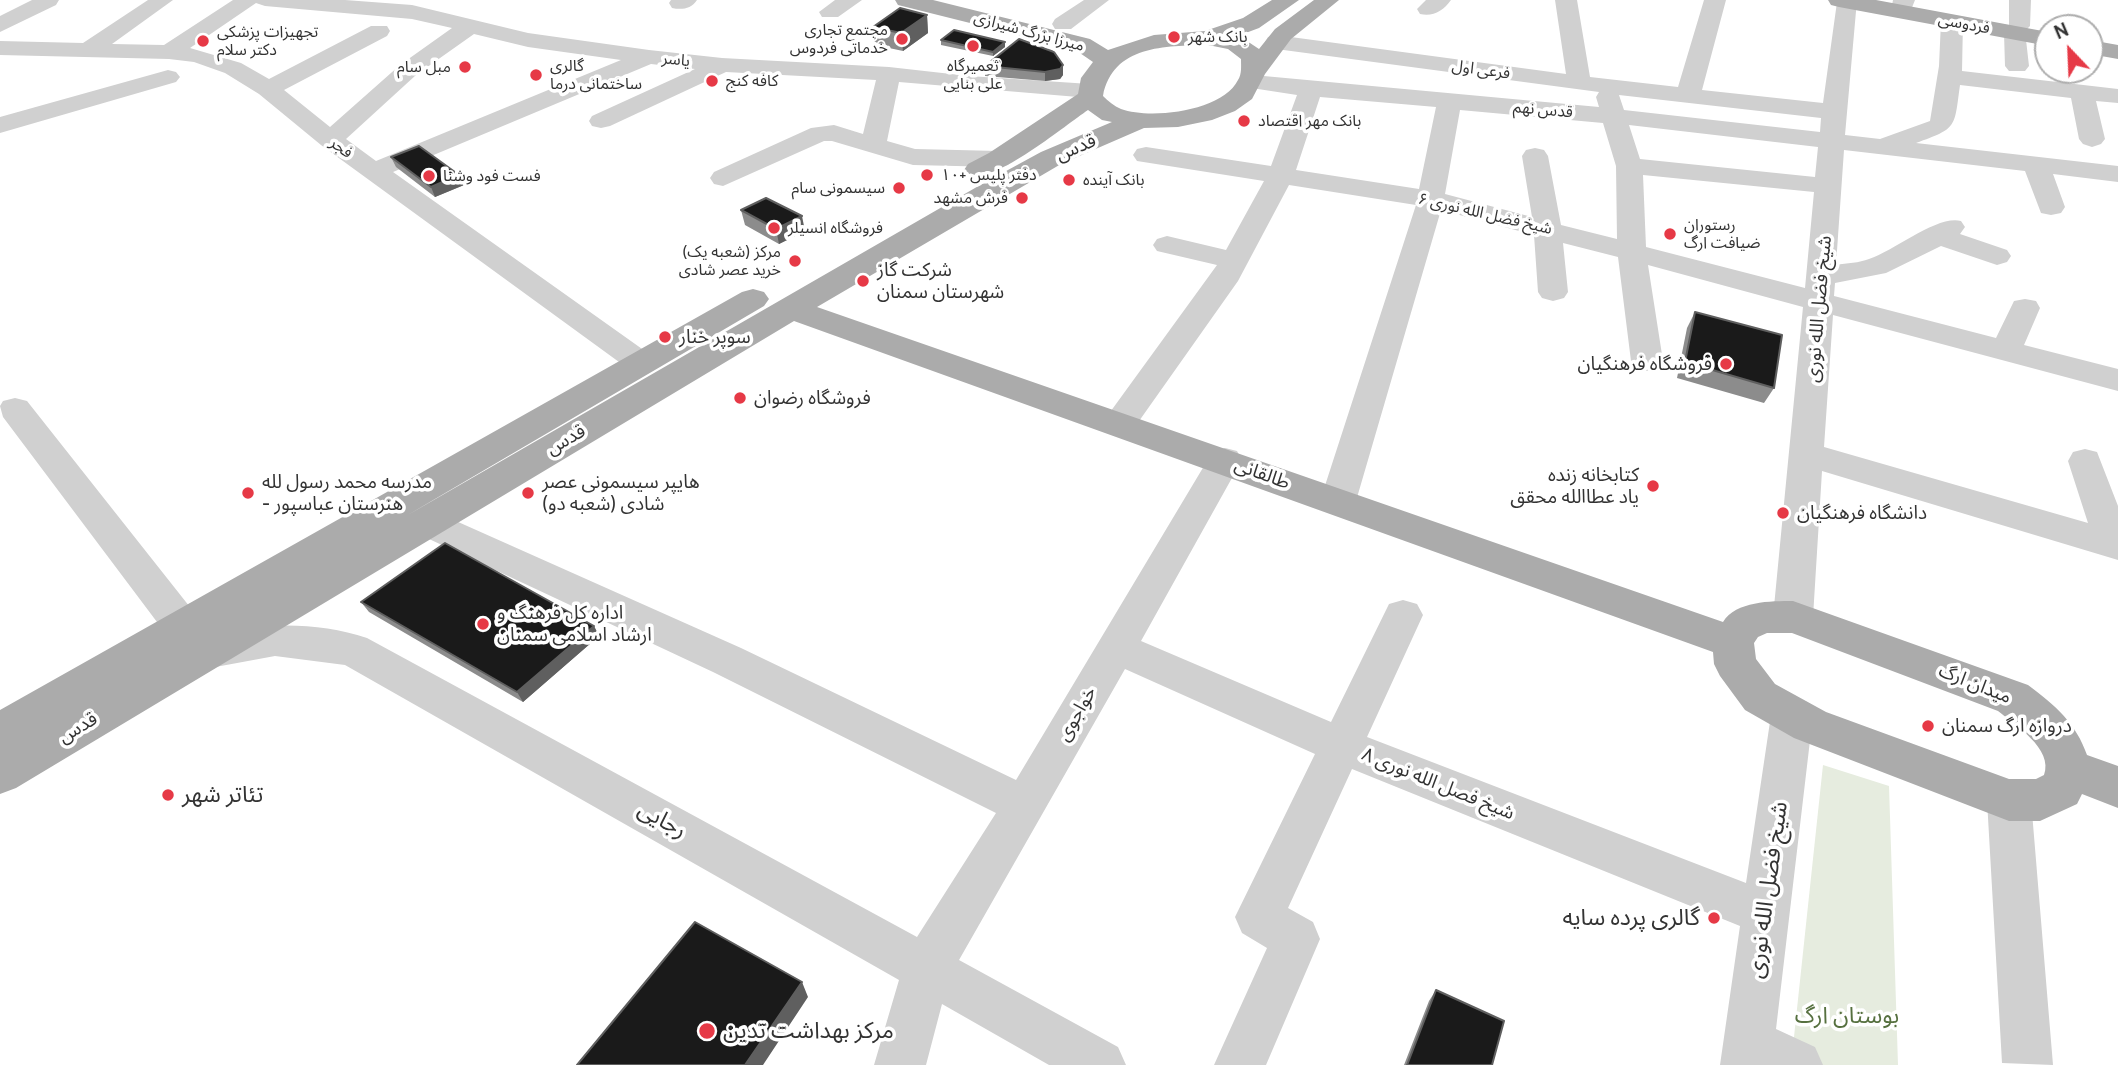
<!DOCTYPE html>
<meta charset="utf-8">
<style>
body{margin:0}
#map{position:relative;width:2118px;height:1065px;overflow:hidden;background:#fff;font-family:Cabin,sans-serif}
canvas{display:block}
.north{position:absolute;left:2034px;top:14px;width:70px;height:70px;box-sizing:border-box;background:#fff;border:2px solid #adadad;border-radius:50%;rotate:337deg;font-size:19px;font-weight:700;line-height:28px;text-align:center;color:#333}
.north::after{content:'';display:block;margin:auto;width:24px;height:32px;background:#e63946;clip-path:polygon(50% 0,100% 100%,50% 72%,0 100%)}
</style>
<div id="map">
<canvas width="2118" height="1065"></canvas>
<div class="north">N</div>
</div>
<script>
const c = document.querySelector('canvas').getContext('2d');
c.lineJoin = 'round';
function fillPath(path, color) { c.fillStyle = color; c.fill(path, 'evenodd'); }
function stroke(path, color, width, dash) { c.strokeStyle = color; c.lineWidth = width; c.lineCap = dash ? 'butt' : 'round'; c.setLineDash(dash || []); c.stroke(path); }
function drawText(font, color, halo, rows, align = 'center') {
  c.font = font + ' Cabin,"Noto Sans Arabic",sans-serif'; c.lineWidth = 7; c.setLineDash([]); c.textBaseline = 'middle'; c.strokeStyle = halo; c.fillStyle = color; for (const [text, x, y, turn = 0] of rows) {
    c.save(); c.translate(x, y); c.rotate((+turn || 0) * Math.PI / 180); c.textAlign = isNaN(turn) ? turn : align; if (halo) c.strokeText(text, 0, 0); c.fillText(text, 0, 0); c.restore();
  }
}
const green = new Path2D(`
 M1823,765l66,21 9,279h-107z`);
const minor = new Path2D(`
 M32,0h27l-3,5 -56,27v-16z
 M148,0h25l-61,44 52,1 69,-45h112l67,5 116,28 121,17 73,8 167,9 80,9 121,8 9,2 3,5 -3,5 -9,2 -191,-16 -12,59 28,8 84,2 9,2 4,6 -4,6 -9,2 -86,-2 -81,-24h-8l-101,45 -9,-2 -4,-6 4,-6 97,-44 23,-3 29,9 13,-54 -150,-8 -116,54 -9,2 -9,-2 -3,-5 3,-5 103,-47 -44,-5 -258,108 259,184 5,7 -5,7 -11,3 -11,-3 -309,-225 -62,-51 -34,-21 -31,-11 -25,-3 -169,-4v-14l83,2zM256,3l9,3 147,13 40,9 -52,37 -70,62 -46,-37 103,-54 3,-5 -3,-5h-16l-102,53 -28,-16 -51,-15zM474,34l54,13 93,13 -245,101 -30,-22 70,-64z
 M671,0h26c-6,9 -15,10 -25,8l-3,-5z
 M835,0h27l-24,17h-16l-3,-5z
 M1084,0h25l-38,29h-16l-3,-5 3,-5z
 M1426,0h25c-8,11 -18,17 -31,14l-3,-5z
 M1555,0h22l13,77 88,10 26,-87h22l-24,90 121,13 14,-101 20,-2 -12,135 35,4 50,-18 9,-55 2,-45 3,-5h16l3,5 -1,50 156,18v14l-22,-2 9,38 -4,5 -9,3 -9,-3 -4,-5 -8,-41 -111,-13c-6,43 -2,43 -44,58l202,23v16l-65,-8 12,33 -4,6 -10,2 -10,-2 -16,-42 -181,-21 -8,115c11,-2 23,-2 33,-6 27,-9 68,-44 92,-38l4,6 -5,7 47,16 4,6 -4,6 -10,3 -56,-19 -55,27 -51,10 -1,13 162,42 18,-37 11,-2 11,2 4,7 -16,37 94,24v22l-285,-76 -9,132 264,76 -20,-62 5,-9 12,-3 12,3 21,54v54l-296,-89 -9,146 -6,11 -14,5 -14,-5 -6,-11 30,-310 -155,-42 15,96 -5,7 -11,3 -11,-3 -5,-7 -13,-104 -55,-14 5,49 -4,6 -11,3 -11,-3 -4,-6 -4,-57 -93,-25 -85,291 -5,9 -13,4 -13,-4 -5,-9 96,-296 -127,-20 -51,96 -106,150 -12,3 -12,-3 -5,-8 5,-8 109,-150 -60,-14 -4,-6 4,-6 10,-3 59,14 38,-69 -127,-20 -4,-6 4,-6 9,-2 125,19 26,-71 -52,-8 -4,-5 4,-5 8,-2 346,32 -3,-10 3,-5 -323,-43 -8,-2 -3,-5 3,-5 8,-2 290,39zM1619,95l202,23 -1,14 -196,-22zM1320,97l116,10 -17,82 -123,-19zM1460,110l143,13 13,43 1,73 -56,-14 -13,-69 -4,-6 -9,-2 -9,2 -4,6 10,61 -87,-23zM1629,125l189,22 -3,30 -175,-18zM1643,175l171,17 -9,96 -159,-41z
 M1893,0h22l-4,10h-16l-3,-5z
 M2009,0h22l-1,26 -5,5 4,35 -4,5h-16l-4,-5 -1,-33 5,-5z
 M168,70l8,2 4,5 -4,5 -176,51v-16z
 M15,398l12,3 170,215 6,11 -6,11 -14,5 -14,-5 -166,-221 -3,-11 3,-5z
 M1225,448l12,3 5,9 -101,181 190,81 58,-118 14,-4 14,4 6,11 -56,122 379,146 25,-168 6,-13 15,-5 15,5 6,13 -37,314 39,18 8,18h-103l20,-139 -388,-157 -64,139 25,14 7,17 -54,126h-52l53,-117 -25,-15 -7,-16 80,-163 -190,-85 -166,291 159,87 8,18h-77l-107,-61 -16,61h-52l25,-85 -554,-315 -70,-9 -65,12 -14,-4 -6,-12 6,-12c54,-18 117,-20 171,-2l550,299 79,-124 -283,-141 -301,-141 -5,-9 5,-9 13,-4 13,4 303,135 275,132 197,-329z
 M2009,780l16,6 6,14 22,265 -51,-2 -15,-263 6,-14z`);
const major = new Path2D(`
 M895,0h38l157,39 18,11 46,-15 51,-4 38,-13 29,-18h27l-40,28 -24,9 9,2 15,10 16,-20 39,-29h25l-48,39 -26,35 -13,25 -17,12 -23,9 -34,7 -34,1 -83,36 -244,143 906,315c13,-21 48,-21 70,-21l235,84c27,20 48,38 59,70l31,11v42l-36,-14 -5,10 -37,17h-31l-215,-83 -49,-28 -25,-34 -6,-12 -1,-12 -919,-331 -778,467 -16,6v-84l742,-418 11,-3 11,3 5,7 -5,7 -358,210 569,-328 66,-36 71,-30 -10,-2 -14,-10c-25,17 -92,73 -120,66l-4,-6 4,-6 21,-11 89,-59 3,-16 12,-16 -19,-13 -176,-44zM1208,45l20,4 13,10c0,7 1,15 -3,21 -15,31 -87,40 -117,29 -7,-3 -13,-8 -18,-13 10,-51 62,-50 105,-51zM1767,633h25l206,78c16,13 56,38 46,64l-8,4h-27l-183,-67 -51,-28 -19,-25 -2,-16 4,-6z
 M1828,0h48l172,32v14l-209,-39 -8,-2z
 M2090,40l28,5v14l-28,-5z`);
const wall = new Path2D(`
 M927,15l1,18 -25,18 -28,-6 -2,-18z
 M941,40l64,2v5l-12,9 -52,-11z
 M1063,65v10l-3,4 -15,2 -60,-5v-10z
 M391,157l68,18 5,10 -29,12 -39,-30z
 M741,210l64,21 -26,13 -34,-19z
 M1695,312l79,76 -10,15 -87,-25 10,-50z
 M361,602l233,24 5,10 -76,66 -154,-90z
 M1436,990l56,75h-88l25,-64z`);
const shadedWall = new Path2D(`
 M927,15l1,18 -25,18 -2,-18z
 M1005,42v5l-12,9v-4z
 M1063,65v10l-3,4 -15,2v-9z
 M459,175l5,10 -29,12 -4,-10z
 M802,216l3,15 -26,13 -3,-15z
 M594,626l5,10 -76,66 -6,-10z
 M802,982l6,15 -45,68h-18z`);
const building = new Path2D(`
 M900,8l27,7 -26,18 -28,-6z
 M954,30l51,12 -12,10 -52,-12z
 M1019,39l35,13 9,13 -3,4 -15,3 -60,-6z
 M419,146l40,29 -28,12 -40,-30z
 M766,198l36,18 -26,13 -35,-19z
 M1695,312l87,23 -8,53 -89,-26z
 M445,543l149,83 -77,66 -156,-90z
 M695,922l107,60 -57,83h-168z
 M1436,990l68,31 -12,44h-85z`);
const markers = [
 [1174,37,7,"#e63946"],
 [902,39,7,"#e63946"],
 [203,41,7,"#e63946"],
 [973,46,7,"#e63946"],
 [465,67,7,"#e63946"],
 [536,75,7,"#e63946"],
 [712,81,7,"#e63946"],
 [1244,121,7,"#e63946"],
 [927,175,7,"#e63946"],
 [429,176,7,"#e63946"],
 [1069,180,7,"#e63946"],
 [899,188,7,"#e63946"],
 [1022,198,7,"#e63946"],
 [774,228,7,"#e63946"],
 [1670,234,7,"#e63946"],
 [795,261,7,"#e63946"],
 [863,281,7,"#e63946"],
 [665,337,7,"#e63946"],
 [1726,364,7,"#e63946"],
 [740,398,7,"#e63946"],
 [1653,486,7,"#e63946"],
 [248,493,7,"#e63946"],
 [528,493,7,"#e63946"],
 [1783,513,7,"#e63946"],
 [483,624,7,"#e63946"],
 [1928,726,7,"#e63946"],
 [168,795,7,"#e63946"],
 [1714,918,7,"#e63946"],
 [707,1031,9,"#e63946"]
];
const farStreetnames = [
 ["فردوسی",1964,24,11],
 ["میرزا بزرگ شیرازی",1029,32,15],
 ["یاسر",676,60,6],
 ["فرعی اول",1481,70,8],
 ["قدس نهم",1543,110,5],
 ["فجر",341,148,36],
 ["شیخ فضل الله نوری ۶",1485,214,13]
];
const farPoinames = [
 ["مجتمع تجاری",888,30,"right"],
 ["خدماتی فردوس",888,48,"right"],
 ["تجهیزات پزشکی",217,32],
 ["دکتر سلام",217,50],
 ["بانک شهر",1188,37],
 ["گالری",550,66],
 ["ساختمانی درما",550,84],
 ["تعمیرگاه",973,66,"center"],
 ["علی بنایی",973,84,"center"],
 ["مبل سام",451,67,"right"],
 ["کافه کنج",726,81],
 ["بانک مهر اقتصاد",1258,121],
 ["دفتر پلیس +۱۰",941,175],
 ["فست فود وشنا",443,176],
 ["بانک آینده",1083,180],
 ["سیسمونی سام",885,188,"right"],
 ["فرش مشهد",1008,198,"right"],
 ["رستوران",1684,225],
 ["ضیافت ارگ",1684,243],
 ["فروشگاه انسیلر",788,228],
 ["(شعبه یک) مرکز",781,252,"right"],
 ["خرید عصر شادی",781,270,"right"]
];
const streetNames = [
 ["قدس",1076,148,-23],
 ["شیخ فضل الله نوری",1819,309,-85],
 ["قدس",566,440,-30],
 ["طالقانی",1262,474,20],
 ["میدان ارگ",1975,684,22],
 ["خواجوی",1077,714,-60],
 ["قدس",78,728,-31],
 ["شیخ فصل الله نوری ۸",1438,784,22]
];
const poiNames = [
 ["شرکت گاز",877,270],
 ["شهرستان سمنان",877,292],
 ["سوپر خنار",679,337],
 ["فروشگاه فرهنگیان",1712,364,"right"],
 ["فروشگاه رضوان",754,398],
 ["کتابخانه زنده",1639,475,"right"],
 ["یاد عطاالله محقق",1639,497,"right"],
 ["مدرسه محمد رسول لله",262,482],
 ["- هنرستان عباسپور",262,504],
 ["هایپر سیسمونی عصر",542,482],
 ["شادی (شعبه دو)",542,504],
 ["دانشگاه فرهنگیان",1797,513],
 ["اداره کل فرهنگ و",497,613],
 ["ارشاد اسلامی سمنان",497,635],
 ["دروازه ارگ سمنان",1942,726]
];
const nearPoinames = [
 ["تئاتر شهر",182,795],
 ["گالری پرده سایه",1700,918,"right"],
 ["مرکز بهداشت تدین",723,1031]
];
const nearStreetnames = [
 ["رجایی",662,820,29],
 ["شیخ فضل الله نوری",1768,890,-82]
];
const nearParknames = [
 ["بوستان ارگ",1847,1016]
];
fillPath(green, '#e6ecdf');
fillPath(minor, '#d0d0d0');
fillPath(major, '#ababab');
fillPath(wall, '#8c8c8c');
fillPath(shadedWall, '#5f5f5f');
fillPath(building, '#1a1a1a');
stroke(building, '#5f5f5f', 2);
for (const [x, y, r, color] of markers) { const dot = new Path2D(); dot.arc(x, y, r, 0, 2 * Math.PI); c.fillStyle = color; c.fill(dot); stroke(dot, '#fff', 2.5); }
drawText('16px', '#333', '#fff', farStreetnames);
drawText('16px', '#333', '#fff', farPoinames, 'left');
drawText('19px', '#333', '#fff', streetNames);
drawText('19px', '#333', '#fff', poiNames, 'left');
drawText('23px', '#333', '#fff', nearPoinames, 'left');
drawText('23px', '#333', '#fff', nearStreetnames);
drawText('23px', '#56703f', '#fff', nearParknames);
</script>
